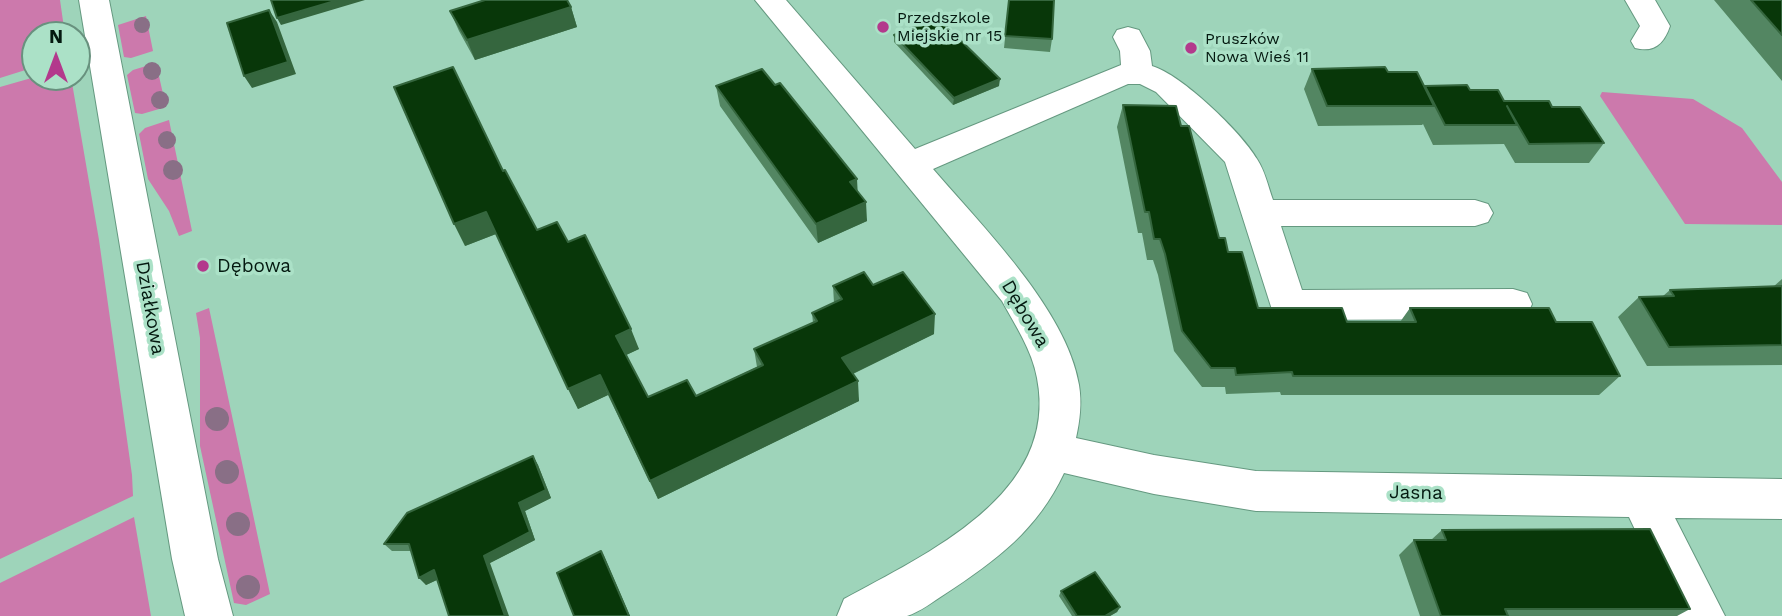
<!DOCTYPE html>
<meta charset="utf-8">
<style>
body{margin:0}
#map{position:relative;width:1782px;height:616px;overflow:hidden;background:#9ed4ba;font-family:"Work Sans",sans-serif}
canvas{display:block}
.north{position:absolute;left:21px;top:21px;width:70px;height:70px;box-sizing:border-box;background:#abe1c7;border:2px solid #68917e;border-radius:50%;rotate:0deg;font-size:19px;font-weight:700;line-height:28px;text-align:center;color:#041910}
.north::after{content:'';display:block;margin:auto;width:24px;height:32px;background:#b3398c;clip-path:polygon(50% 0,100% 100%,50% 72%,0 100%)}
</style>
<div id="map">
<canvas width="1782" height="616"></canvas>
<div class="north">N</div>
</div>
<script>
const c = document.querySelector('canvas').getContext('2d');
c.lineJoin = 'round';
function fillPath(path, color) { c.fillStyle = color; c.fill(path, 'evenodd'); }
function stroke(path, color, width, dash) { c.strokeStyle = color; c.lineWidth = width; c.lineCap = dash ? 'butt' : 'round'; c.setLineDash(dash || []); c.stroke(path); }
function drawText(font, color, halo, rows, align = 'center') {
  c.font = font + ' "Work Sans",sans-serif'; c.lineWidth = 7; c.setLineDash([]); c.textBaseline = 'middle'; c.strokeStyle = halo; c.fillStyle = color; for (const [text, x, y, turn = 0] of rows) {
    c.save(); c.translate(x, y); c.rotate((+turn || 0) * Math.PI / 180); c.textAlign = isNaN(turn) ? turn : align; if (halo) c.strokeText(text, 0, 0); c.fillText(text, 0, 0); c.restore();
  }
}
const green = new Path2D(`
 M0,0h60l5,35h-30v32l-35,11z
 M146,16l7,35 -22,7 -7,-1 -6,-32z
 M156,63l10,44 -24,7 -7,-1 -8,-38 6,-5z
 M35,77h36l28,163 33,235 1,21 -133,63v-472z
 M1602,92l91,7 49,29 40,54v43l-97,-1 -85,-128z
 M169,120l23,111 -13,5 -10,-25 -21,-32 -9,-45 6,-6z
 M209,308l61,286 -24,11 -12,-2 -34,-157v-108l-4,-25z
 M134,517l17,99h-151v-33z`);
const minor = new Path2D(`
 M79,0h30l109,559 15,57h-48l-13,-57z
 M755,0h31l129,149 206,-84 -1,-14 -7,-14 4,-7 11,-3 11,3 11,21 2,15c30,9 89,66 105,93 8,12 11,27 16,41h202l13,4 5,9 -5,9 -13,4h-194l21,64 211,-1 14,4 5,11 -5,11 -14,4 -225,1 -14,-4 -49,-154 -69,-70 -16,-8h-12l-195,85c48,56 134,141 146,216 3,18 1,35 -3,53l78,17 102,16 526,8v40l-107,-1 50,98h-49l-47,-99 -373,-6 -102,-17 -90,-21c-27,57 -67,87 -119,121 -11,7 -25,18 -38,22 -13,0 -53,0 -70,0l7,-17c82,-45 216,-105 193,-221 -5,-28 -22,-53 -35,-77z
 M1625,0h30l15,26c-6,18 -16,27 -35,22l-4,-7 9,-15z`);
const trees = [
 [142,25,8],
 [152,71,9],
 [160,100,9],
 [167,140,9],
 [173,170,10],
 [217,419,12],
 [227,472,12],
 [238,524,12],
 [248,587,12]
];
const wall = new Path2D(`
 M1009,0l43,39 -2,13 -46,-4z
 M1714,0h68v81z
 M571,7l6,20 -102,33 -16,-29 -9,-20z
 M894,35l105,51 -46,19 -59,-63z
 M1312,69l76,3 36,15 46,3 34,11 48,6 52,36 -15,20h-74l-11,-19 -71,1 -10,-21 -1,1 -104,1 -14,-37z
 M716,86l142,105 9,30 -49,22 -98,-137z
 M1123,105l58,21 38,112 9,14 30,56 89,14h53l10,-14 146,14 64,54 -21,19h-318l-1,-3 -54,2 -1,-7h-23l-28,-36 -16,-76 -5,-15h-6l-5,-27h-4l-21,-106z
 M503,171l34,59 31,12 71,107 -13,6 22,42 48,-1 61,-29 -3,-18 59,-26 -1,-10 22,-10 -1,-17 40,-1 61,49 -81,40 6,27 -201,98 -50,-104 -30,14 -82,-175 -31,12z
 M1782,279v86l-135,1 -29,-49 21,-20 24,-1 7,-6 103,-3z
 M533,456l5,9 13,33 -26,13 10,29 -45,23 -53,17 -11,5 -15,-34h-19l-8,-7z
 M1442,530l248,79 -13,7h-257l-21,-61 15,-15h17z
 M1061,591l59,16 -3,5 -7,4h-38l-13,-20z`);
const shadedWall = new Path2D(`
 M338,0h27l-84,25 -4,-7z
 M571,7l6,20 -102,33 -8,-20z
 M269,10l8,12 19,52 -44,14 -8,-12z
 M1000,79l-1,7 -46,19 1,-7z
 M857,179l1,19 -8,-16z
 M866,202l1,19 -49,22 -2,-19z
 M486,212l10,22 -31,12 -11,-22z
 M935,314l-1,20 -90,44 -2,-20z
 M631,329l8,20 -15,7 -8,-20z
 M600,375l8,20 -30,14 -10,-20z
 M858,381l1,20 -201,98 -8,-18z
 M533,456l5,9 13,33 -26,13 10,29 -45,23 19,53h-4l-21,-60z
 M601,551l3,5 26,60h-1z
 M434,570l7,8 -15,7 -7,-7z
 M1120,607l-3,5 -7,4h-5z`);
const building = new Path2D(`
 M271,0h67l-61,18z
 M485,0h82l4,7 -104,33 -17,-29z
 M1009,0h45l-2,39 -47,-3z
 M1751,0h31v35z
 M269,10l19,52 -44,14 -17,-53z
 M938,18l62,61 -46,19 -60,-63z
 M453,67l50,104 2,-1 32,60 20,-8 11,20 17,-7 46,94 -15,7 32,61 39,-17 9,16 67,-31 -9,-16 63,-28 -5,-8 30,-14 -9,-13 31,-14 9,13 30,-13 32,42 -93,44 16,23 -208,100 -50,-106 -32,14 -82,-177 -32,12 -60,-137z
 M1385,67l3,5h29l17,34h-107l-15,-37z
 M762,69l13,16 5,-2 77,96 -7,3 16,20 -50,22 -100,-138z
 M1467,85l3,5h28l6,11h45l3,6h28l24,36 -75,1 -22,-38 10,19h-72l-20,-39z
 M1123,105l53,1 5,20h8l30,112h6l3,14h14l16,56h84l5,14h69l-6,-14h139l7,14h36l28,54h-327l-1,-4 -56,3 -1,-7h-24l-29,-37 -17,-77 -5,-15h-6l-5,-27h-4z
 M1782,286v59l-113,2 -30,-50 35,-1 -4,-6z
 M533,456l13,34 -27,13 11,29 -46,24 21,60h-56l-15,-46 -15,8 -10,-34h-25l23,-31z
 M1650,529l40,80h-185l3,7h-67l-27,-76h32l-4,-10z
 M601,551l28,65h-55l-17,-43z
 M1095,572l25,35 -15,9h-28l-16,-25z`);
const markers = [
 [883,27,7,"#b3398c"],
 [1191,48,7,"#b3398c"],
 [203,266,7,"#b3398c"]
];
const farPoinames = [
 ["Przedszkole",897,18],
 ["Miejskie nr 15",897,36],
 ["Pruszków",1205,39],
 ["Nowa Wieś 11",1205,57]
];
const poiNames = [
 ["Dębowa",217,266]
];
const streetNames = [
 ["Działkowa",150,308,80],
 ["Dębowa",1025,314,59],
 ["Jasna",1416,493,1]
];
fillPath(green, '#cc79ac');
stroke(minor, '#659980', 2);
fillPath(minor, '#fff');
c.fillStyle = '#896f86';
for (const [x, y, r] of trees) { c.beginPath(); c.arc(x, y, r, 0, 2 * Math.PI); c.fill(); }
fillPath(wall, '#538662');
fillPath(shadedWall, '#35663e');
fillPath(building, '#083709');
stroke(building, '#35663e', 2);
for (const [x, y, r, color] of markers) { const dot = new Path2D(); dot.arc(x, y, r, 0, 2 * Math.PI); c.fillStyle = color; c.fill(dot); stroke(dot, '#abe1c7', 2.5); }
drawText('16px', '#041910', '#abe1c7', farPoinames, 'left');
drawText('19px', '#041910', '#abe1c7', poiNames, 'left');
drawText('19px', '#041910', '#abe1c7', streetNames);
</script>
